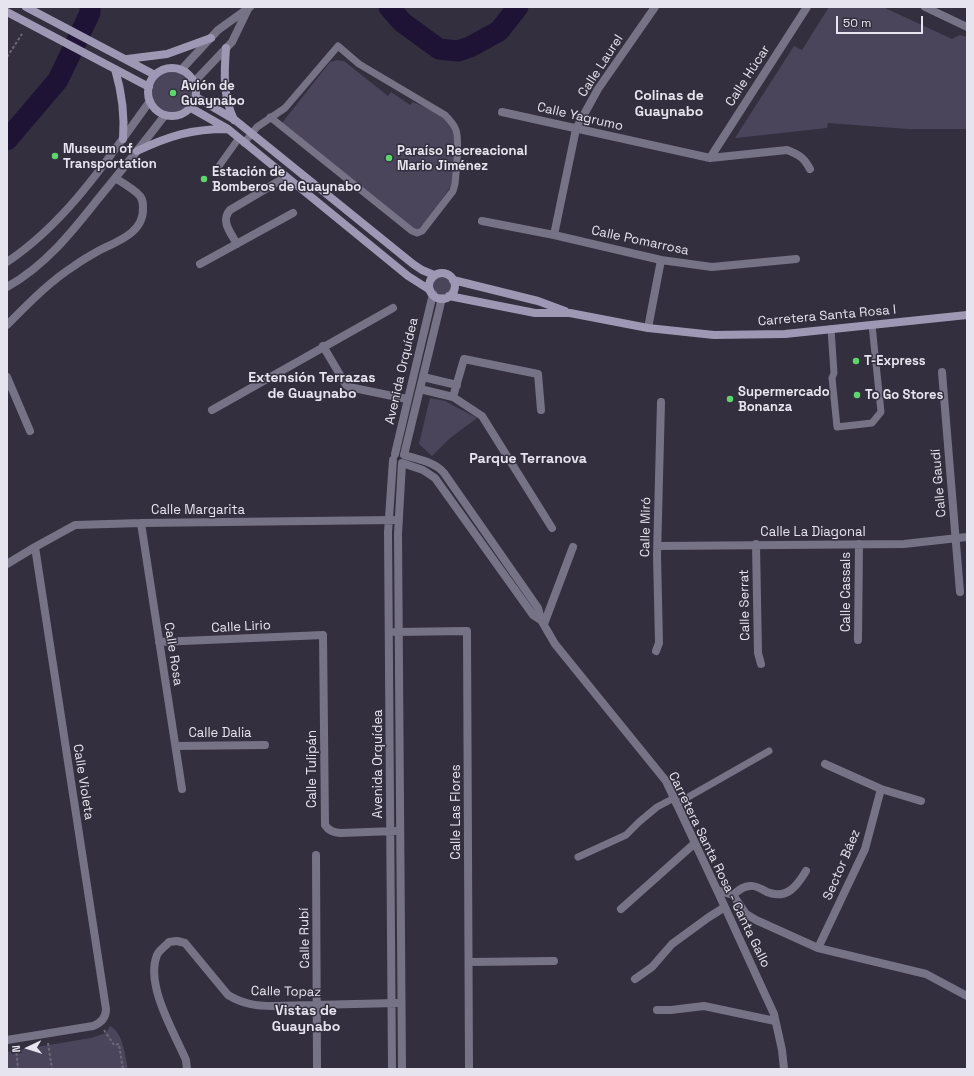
<!DOCTYPE html>
<meta charset="utf-8">
<style>
body{margin:0}
#map{position:relative;width:974px;height:1076px;overflow:hidden;background:#332f3e;font-family:"Space Grotesk",sans-serif}
canvas{display:block}
.frame{position:absolute;inset:0;border:8px solid #e6e4ee;pointer-events:none}
.north{position:absolute;left:8px;top:1028px;width:40px;height:40px;-webkit-text-stroke:3px #332f3e;paint-order:stroke;rotate:266deg;font-size:11px;font-weight:700;line-height:16px;text-align:center;color:#e6e4ee}
.north::after{content:'';display:block;margin:auto;width:14px;height:18px;background:#e6e4ee;clip-path:polygon(50% 0,100% 100%,50% 72%,0 100%)}
.scale{position:absolute;left:836px;top:16px;width:87px;height:18px;box-sizing:border-box;border:2px solid #e6e4ee;border-top:0;padding-left:5px;font-size:12px;line-height:14px;white-space:nowrap;color:#e6e4ee;-webkit-text-stroke:3px #332f3e;paint-order:stroke}
</style>
<div id="map">
<canvas width="974" height="1076"></canvas>
<div class="frame"></div>
<div class="north">N</div>
<div class="scale">50 m</div>
</div>
<script>
const c = document.querySelector('canvas').getContext('2d');
c.lineJoin = 'round';
function fillPath(path, color) { c.fillStyle = color; c.fill(path, 'evenodd'); }
function stroke(path, color, width, dash) { c.strokeStyle = color; c.lineWidth = width; c.lineCap = dash ? 'butt' : 'round'; c.setLineDash(dash || []); c.stroke(path); }
function drawText(font, color, halo, rows, align = 'center') {
  c.font = font + ' "Space Grotesk",sans-serif'; c.lineWidth = 3; c.setLineDash([]); c.textBaseline = 'middle'; c.strokeStyle = halo; c.fillStyle = color; for (const [text, x, y, turn = 0] of rows) {
    c.save(); c.translate(x, y); c.rotate((+turn || 0) * Math.PI / 180); c.textAlign = isNaN(turn) ? turn : align; if (halo) c.strokeText(text, 0, 0); c.fillText(text, 0, 0); c.restore();
  }
}
const green = new Path2D(`
 M829,7h54l69,32 8,-4 7,2v92h-59l-80,-6 -1,5 -92,10 59,-92 8,4z
 M337,60l7,1 44,35 3,-4 19,13 3,-3c13,6 30,12 39,24 4,7 3,50 0,58 -2,6 -29,40 -34,45h-4l-132,-106 48,-61z
 M151 92a22 22 0 1 1 44 0a22 22 0 1 1-44 0Z
 M432 286a10 10 0 1 1 20 0a10 10 0 1 1-20 0Z
 M430,398l15,3 32,17 -27,20 -18,18 -13,-12z
 M110,1026c13,6 15,30 18,43h-121v-17l84,-14 15,-5z`);
const river = new Path2D(`
 M389,7l13,15 37,27 19,2 12,-4 29,-16 19,-24
 M7,140l51,-60 32,-67v-6`);
const path = new Path2D(`
 M7,57l15,-23
 M104,1030l10,15 5,-1 4,25
 M48,1043l4,26
 M16,1048l2,21
 M12,1069l6,-1`);
const lane = new Path2D(`
 M244,143l13,-16 28,-19 53,-62 21,18 86,51c4,4 9,9 11,15 4,12 0,41 -1,54l-2,7 -31,40 -5,2 -5,-2 -142,-114
 M219,166l20,-28
 M831,329l3,44 -2,5 5,49 35,-4 9,-11 -9,-87
 M676,804l93,-53
 M578,857l48,-22 13,-13 18,-15 17,-9`);
const street = new Path2D(`
 M925,7l42,20
 M181,70l37,-40 32,-23
 M194,82l38,-40 16,-33
 M502,112l208,46 77,-8c13,5 17,8 23,19
 M710,158l97,-151
 M482,221l72,14 107,25 51,7 84,-8
 M554,235l22,-106 22,-40 57,-82
 M237,244c-6,-11 -17,-23 -7,-34l56,-33
 M7,262c60,-40 101,-103 143,-161
 M200,264l93,-51
 M7,287c38,-21 65,-55 91,-88 23,-28 45,-55 67,-84
 M442,298l-38,157c13,4 31,7 40,18l94,135 3,12 14,24 111,137 51,109 57,124 8,36 2,19
 M7,325c21,-21 42,-43 67,-59 8,-6 17,-11 26,-16 19,-9 44,-18 43,-42 0,-5 0,-8 -3,-12 -6,-7 -17,-13 -25,-18
 M648,328l13,-68
 M323,346l23,39 3,2 58,12
 M942,372l18,220
 M7,377l23,54
 M423,377l34,8
 M420,389l33,8 29,19 70,112
 M453,397l11,-38 74,15 3,36
 M212,410l181,-102
 M395,454l38,-160
 M141,523l41,266
 M756,544l2,109 3,11
 M658,546l246,-2 63,-7
 M7,564l28,-17 40,-22 66,-2 253,-3
 M544,624l29,-77
 M395,632l72,-1 2,438
 M858,640l1,-96
 M159,642l164,-7 2,190c4,6 8,7 15,8l55,-2
 M656,651l3,-8 -2,-88 4,-153
 M176,746l89,-1
 M825,764l56,25 40,12
 M316,855l1,214
 M717,890l16,5 13,19 10,6 62,28 108,26 41,22
 M733,895c5,-4 10,-9 17,-9 5,-1 12,3 17,6 20,8 30,-6 39,-21
 M621,909l74,-66
 M818,948l47,-99 16,-60
 M469,962l85,-1
 M635,979l17,-12 20,-23 37,-27 16,-10
 M657,1010h14l33,-4 71,15
 M7,1040l86,-14c8,-3 13,-8 13,-17l-71,-462
 M187,1069l-1,-9c-12,-28 -41,-75 -29,-105 2,-5 9,-9 12,-13l8,-1 8,2 43,52c15,9 28,11 45,11l123,-3
 M392,1069l-4,-537 5,-72
 M402,1069l-4,-535 4,-71 21,7 12,8 98,137 8,5`);
const secondary = new Path2D(`
 M26,7l129,68
 M7,12l142,75
 M226,48c-2,26 -3,48 8,72
 M127,59l40,-5 44,-16
 M148 92a24 24 0 1 1 48 0a24 24 0 1 1-48 0Z
 M115,69c7,24 10,46 8,70
 M196,97l39,23 178,144 9,6 12,5
 M191,108l37,21 180,147 22,14
 M137,151c32,-15 54,-22 90,-22
 M429 286a13 13 0 1 1 26 0a13 13 0 1 1-26 0Z
 M453,280l85,21 27,10
 M449,296l86,17h35l78,15 66,7 71,-1 182,-19`);
const markers = [
 [173,93,4,"#5ed56c"],
 [55,156,4,"#5ed56c"],
 [389,158,4,"#5ed56c"],
 [204,179,4,"#5ed56c"],
 [856,361,4,"#5ed56c"],
 [857,395,4,"#5ed56c"],
 [730,399,4,"#5ed56c"]
];
const streetNames = [
 ["Calle Laurel",601,66,-57],
 ["Calle Húcar",748,76,-57],
 ["Calle Yagrumo",580,117,13],
 ["Calle Pomarrosa",640,241,12],
 ["Carretera Santa Rosa I",827,316,-5],
 ["Avenida Orquídea",402,371,-77],
 ["Calle Gaudí",939,483,-95],
 ["Calle Margarita",198,510],
 ["Calle Miró",646,527,-89],
 ["Calle La Diagonal",813,532],
 ["Calle Cassals",846,592,-90],
 ["Calle Serrat",745,605,-91],
 ["Calle Lirio",241,627,-3],
 ["Calle Rosa",173,654,81],
 ["Calle Dalia",220,733],
 ["Avenida Orquídea",378,764,-90],
 ["Calle Tulipán",312,769,-90],
 ["Calle Violeta",83,782,81],
 ["Calle Las Flores",456,812,-90],
 ["Sector Báez",842,865,-67],
 ["Carretera Santa Rosa - Canta Gallo",719,870,64],
 ["Calle Rubí",305,938,-91],
 ["Calle Topaz",286,992,1]
];
const poiNames = [
 ["Avión de",181,86],
 ["Guaynabo",181,101],
 ["Museum of",63,149],
 ["Transportation",63,164],
 ["Paraíso Recreacional",397,151],
 ["Mario Jiménez",397,166],
 ["Estación de",212,172],
 ["Bomberos de Guaynabo",212,187],
 ["T-Express",864,361],
 ["Supermercado",738,392],
 ["Bonanza",738,407],
 ["To Go Stores",865,395]
];
const neighbourhoodNames = [
 ["Colinas de",669,96],
 ["Guaynabo",669,112],
 ["Extensión Terrazas",312,378],
 ["de Guaynabo",312,394],
 ["Parque Terranova",528,459],
 ["Vistas de",306,1011],
 ["Guaynabo",306,1027]
];
fillPath(green, '#4b455c');
stroke(river, '#1e1334', 21);
stroke(path, '#6c6976', 2, [3, 2]);
stroke(lane, '#777386', 7);
stroke(street, '#777386', 8);
stroke(secondary, '#9f98b5', 8);
for (const [x, y, r, color] of markers) { const dot = new Path2D(); dot.arc(x, y, r, 0, 2 * Math.PI); c.fillStyle = color; c.fill(dot); stroke(dot, '#332f3e', 1.5); }
drawText('13px', '#e6e4ee', '#332f3e', streetNames);
drawText('bold 13px', '#e6e4ee', '#332f3e', poiNames, 'left');
drawText('bold 14px', '#e6e4ee', '#332f3e', neighbourhoodNames);
</script>
